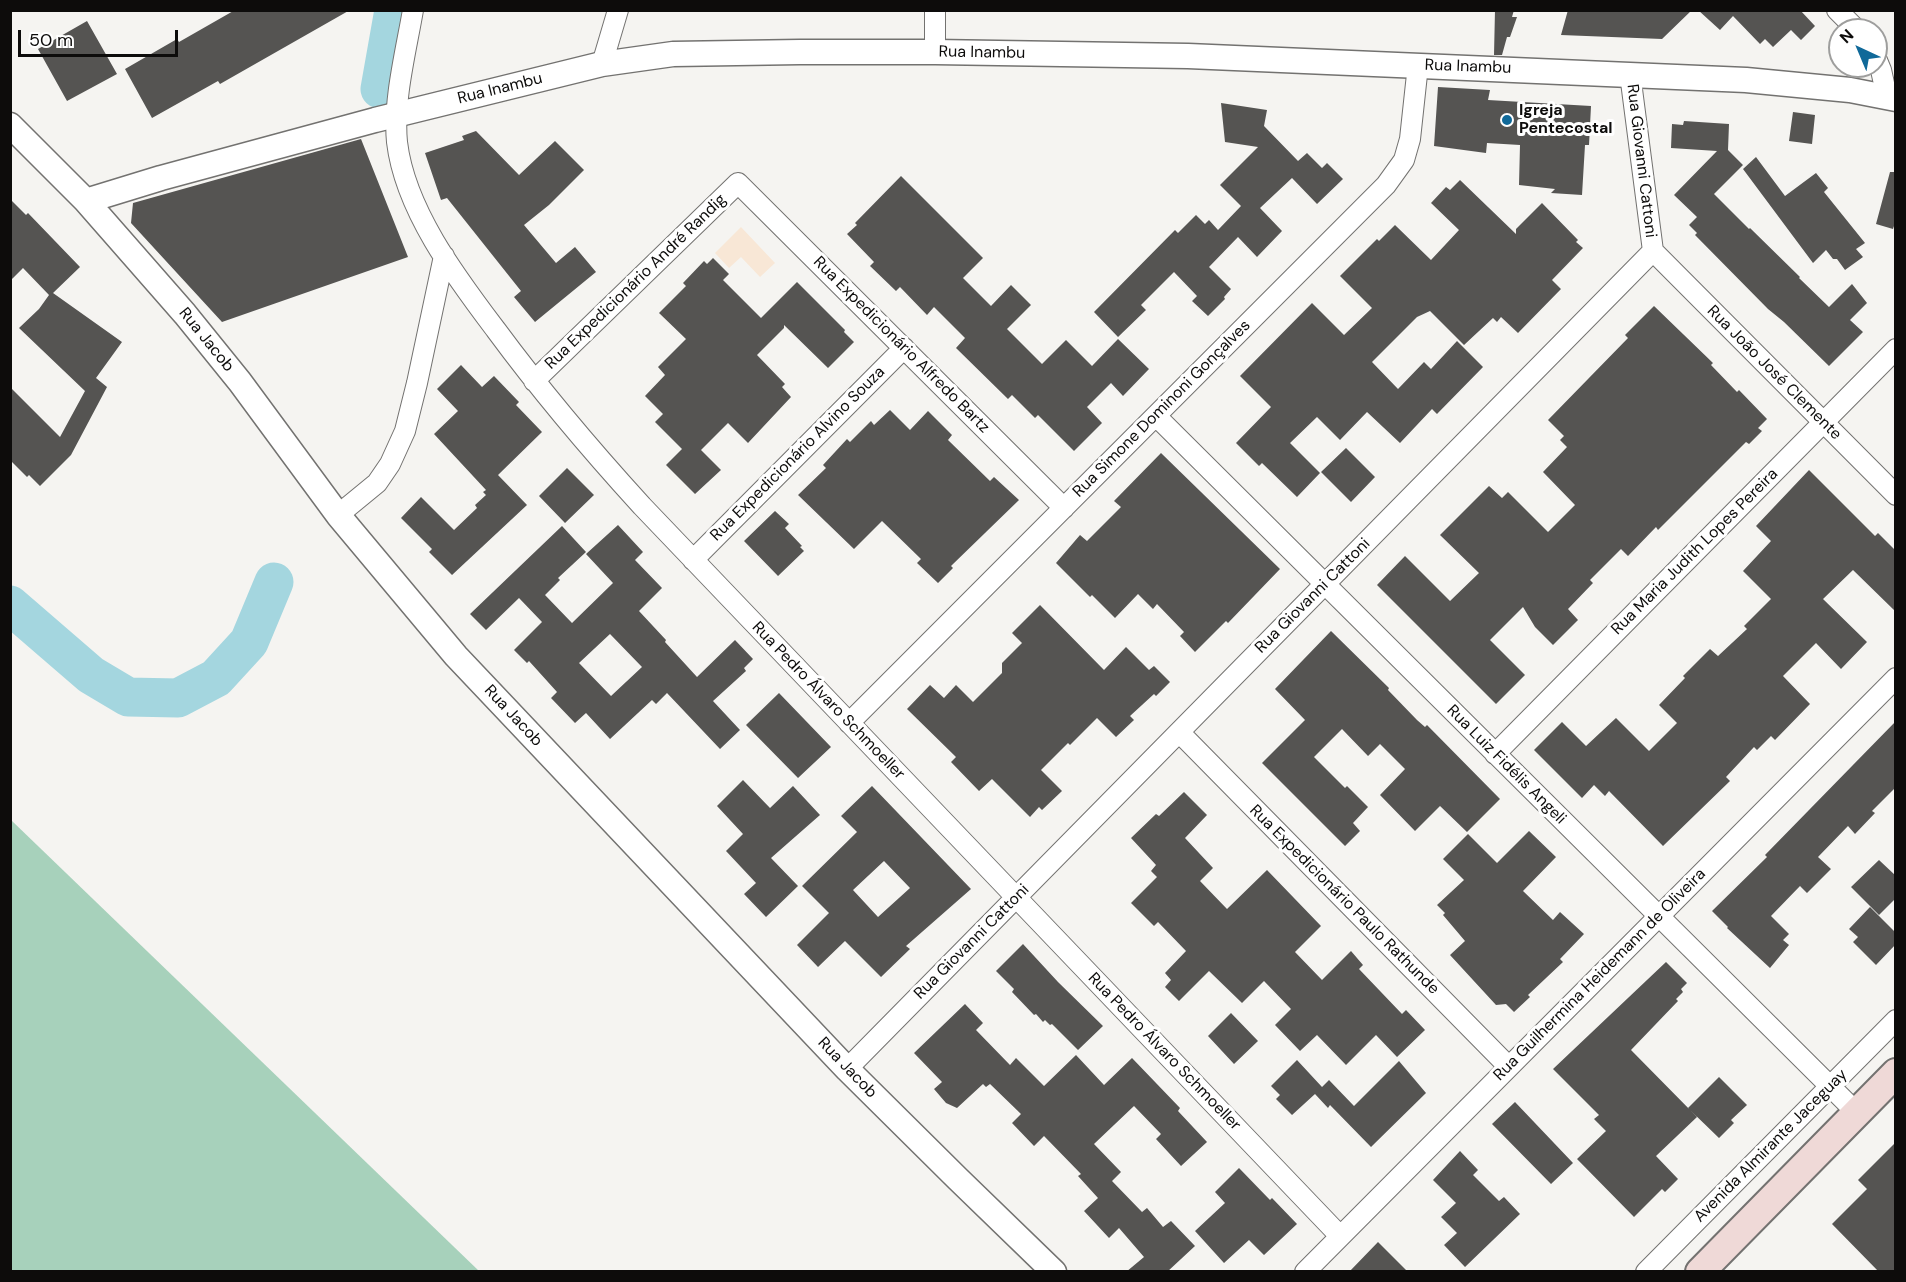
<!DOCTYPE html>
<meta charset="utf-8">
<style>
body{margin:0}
#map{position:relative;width:1906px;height:1282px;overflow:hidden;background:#f5f4f1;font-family:"DM Sans",sans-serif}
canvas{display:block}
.frame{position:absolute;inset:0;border:12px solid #0d0c0b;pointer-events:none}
.north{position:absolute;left:1828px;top:18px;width:60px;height:60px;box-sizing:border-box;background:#fff;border:2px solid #9e9e9d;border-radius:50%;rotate:316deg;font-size:16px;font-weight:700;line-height:24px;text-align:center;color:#0d0c0b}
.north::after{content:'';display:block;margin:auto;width:21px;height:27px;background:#106999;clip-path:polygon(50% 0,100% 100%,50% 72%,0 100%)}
.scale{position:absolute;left:18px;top:30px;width:160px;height:27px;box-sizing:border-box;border:3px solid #0d0c0b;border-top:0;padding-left:8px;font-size:18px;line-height:21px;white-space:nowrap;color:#0d0c0b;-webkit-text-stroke:4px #fff;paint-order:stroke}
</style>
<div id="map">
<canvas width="1906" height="1282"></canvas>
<div class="frame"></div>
<div class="north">N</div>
<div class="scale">50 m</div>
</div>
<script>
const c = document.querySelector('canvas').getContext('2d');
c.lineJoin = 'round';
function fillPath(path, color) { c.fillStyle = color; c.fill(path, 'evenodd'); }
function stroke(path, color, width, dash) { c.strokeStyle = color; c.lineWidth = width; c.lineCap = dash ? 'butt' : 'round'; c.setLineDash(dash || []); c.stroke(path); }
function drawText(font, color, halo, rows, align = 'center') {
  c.font = font + ' "DM Sans",sans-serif'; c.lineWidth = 6; c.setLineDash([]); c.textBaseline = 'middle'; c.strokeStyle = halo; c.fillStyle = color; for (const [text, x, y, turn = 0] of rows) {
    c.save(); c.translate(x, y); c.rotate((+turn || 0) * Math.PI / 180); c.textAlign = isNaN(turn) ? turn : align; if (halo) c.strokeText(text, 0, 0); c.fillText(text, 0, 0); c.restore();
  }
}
const education = new Path2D(`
 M741,227l34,36 -15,14 -19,-20 -12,11 -14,-15z`);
const forest = new Path2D(`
 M10,820h1l468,451h-468z`);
const river = new Path2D(`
 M380,89l14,-79
 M10,605l81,70 37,22 50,1 38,-20 33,-36 25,-60`);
const building = new Path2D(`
 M235,10h115l-130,74 -2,-3 -66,37 -27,-49 52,-30 2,3z
 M1495,10h19l-2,7h5l-7,20h-3l-5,18h-8z
 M1568,10h124l-30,29 -101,-4z
 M1698,10h102l15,16 -14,14 -10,-10 -18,17 -8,-8 -5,5 -27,-28 -13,14z
 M87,21l30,53 -50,27 -29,-52z
 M1438,87l52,3 -2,10 103,6 -2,39h-4l-3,50 -31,-2 4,-4 -36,-4 1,-40 -33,-2 -1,10 -52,-7z
 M1221,103l46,7 -3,16 34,35 9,-8 15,15 5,-5 16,16 -26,25 -25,-26 -32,30 22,23 -25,26 -19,-20 -29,30 22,22 -7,8 1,2 -17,17 -16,-15 5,-5 -23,-24 -33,33 5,5 -28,27 -24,-25 81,-82 3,3 18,-18 9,9 4,-4 9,10 23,-24 -21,-21 38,-38 -33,-5z
 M1793,112l22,3 -3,29 -23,-3z
 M1684,121l45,3 -1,26 15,15 -29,29 35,35 1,-1 50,49 -1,1 30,29 23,-23 15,19 -17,17 13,12 -34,34 -45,-44 -16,-13 -73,-74 2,-2 -8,-8 8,-8 -23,-22 43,-44 -46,-3 1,-24 11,1z
 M476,131l43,44 36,-34 29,29 -35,35 -25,20 32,38 19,-16 21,25 -61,50 -21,-25 7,-6 -74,-93 -6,2 -16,-47 39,-13 -2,-4z
 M361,139l47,118 -186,65 -91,-99 2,-20z
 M1756,157l29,39 31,-23 12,15 -4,4 41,51 -9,6 7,8 -18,13 -8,-11h-4l-7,-9 -13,13 -70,-94z
 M1890,172h6v48l-3,9 -17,-5z
 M901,176l82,82 -20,20 28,28 20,-21 20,20 -24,24 35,35 24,-24 26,26 26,-27 31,30 -26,27 -12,-13 -24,24 15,16 -28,28 -36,-36 -3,3 -23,-23 -4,4 -52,-51 9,-10 -31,-31 -7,8 -27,-28 -4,4 -26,-25 4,-4 -27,-28 10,-9 -2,-2z
 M1460,180l56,54v-5l26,-26 36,37 -2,2 7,6 -31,32 9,9 -43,44 -17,-16 -4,5 -4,-4 -29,27 -34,-34 -13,6 -45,45 26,27 26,-27 7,7 26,-28 26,26 -46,47 -5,-5 -32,34 -33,-31 -27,28 -23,-23 -27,26 30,30 -23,24 -35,-34 -3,3 -23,-23 35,-36 -31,-31 72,-73 32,32 28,-27 -32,-32 37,-37 2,2 16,-16 36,35 28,-30 -28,-27 15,-16 4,3z
 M10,199l16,16 2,-2 52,54 -27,26 69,49 -26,36 11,9 -36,68 -31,31 -11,-11 -2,2 -17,-17v-73l50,50 25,-46 -66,-63 20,-19 10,-14 -26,-27 -13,13z
 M713,258l16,16 -6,6 38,38 36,-36 48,48 -1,2 10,10 -26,26 -44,-43v3l-27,27 28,29 -3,3 9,10 -43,46 -20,-20 -27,27 20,20 -26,24 -29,-29 16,-16 -27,-27 8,-8 -18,-18 20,-21 -7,-8 28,-28 -27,-26 27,-27 -3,-3 21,-22 3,3z
 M1654,306l59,57 -2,2 26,27 2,-2 28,29 -9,9 4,3 -13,13 -3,-2 -88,88 -2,-3 -28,29 -7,-7 -31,31 3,3 -25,26 10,11 -25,25 -18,-18 -12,-20 -33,33 35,35 -29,29 -119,-119 28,-29 45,45 29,-28 -39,-38 49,-49 13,12 6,-6 40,40 27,-27 -32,-33 24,-25 -7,-7 4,-4 -16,-16 80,-82 -3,-3z
 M461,365l21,22 12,-11 25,26 -3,3 26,27 -44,43 29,30 -75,70 -23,-23 3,-3 -31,-31 20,-21 33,33 23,-22 -2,-3 11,-10 -3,-3 3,-2 -52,-56 24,-23 -21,-22z
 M890,410l20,20 18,-19 24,24 -4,5 42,41 4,-4 25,23 -68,66 2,2 -15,15 -21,-20 4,-4 -39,-38 -28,28 -56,-54 28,-27 -3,-3 24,-26 3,3 21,-21 3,4z
 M1346,448l29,29 -24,25 -30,-30z
 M1161,453l119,116 -52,54 -2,-2 -31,31 -15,-16 4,-4 -27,-28 -4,5 -15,-15 -23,24 -23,-23 -2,2 -34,-34 24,-28 7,6 34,-34 -7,-6z
 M567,468l27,27 -29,28 -26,-27z
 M1809,470l66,66 3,-3 18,18v61l-43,-42 -30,29 44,43 -26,27 -25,-26 -33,33 27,28 -35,36 -4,-4 -14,14 -3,-3 -28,30 4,4 -67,65 -54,-55 -4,5 -11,-11 -12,13 -48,-48 28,-28 24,24 30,-28 33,33 28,-28 -18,-18 26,-27 -2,-2 27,-27 8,7 29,-27 -3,-3 27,-27 -28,-28 28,-30 -15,-15z
 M775,511l14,13 -4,4 17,18 -2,1 4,4 -26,25 -34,-35z
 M618,525l25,27 -8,8 27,28 -23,23 27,29 -1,2 32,35 38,-37 18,19 -9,9 2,3 -33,30 27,29 -20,19 -53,-56 -11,11 -4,-4 -42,39 -24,-26 -11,10 -24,-25 6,-6 -28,-31 -2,2 -13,-13 28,-28 -23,-24 -33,32 -16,-16 92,-88 24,26 -28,26 2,2 -15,15 27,28 41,-40 -27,-29zM610,634l32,33 -31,29 -32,-33z
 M1040,605l64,65 22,-23 23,23 5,-4 16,16 -14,14 -2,-2 -24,22 4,4 -18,17 -19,-19 -27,27 -2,-2 -27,27 21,21 -20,19 -3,-3 -9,10 -38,-38 -13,12 -28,-29 5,-5 -49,-48 23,-24 14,13 12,-13 17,17 29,-29v-10l20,-20 -10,-10z
 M1331,631l58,57 -1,2 29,30 8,7 2,-2 73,74 -33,33 -27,-26 -25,25 -35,-36 25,-26 -25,-25 -12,12 -26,-27 -28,28 31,31 2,-2 21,21 -15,16 7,8 -15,15 -83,-83 43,-43 -30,-31z
 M779,693l52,54 -33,31 -52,-53z
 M1896,721v66l-24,24 3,2 -20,21 -7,-8 -30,31 13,12 -24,24 -7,-7 -29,30 18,18 -6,6 6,5 -19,23 -43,-40 1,-1 -16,-16 55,-54 -2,-2z
 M743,780l27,28 23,-22 27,29 -49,43 27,28 -32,31 -22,-23 12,-11 -30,-32 17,-17 -26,-28z
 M872,786l99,103 -65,57 4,3 -29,28 -36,-36 -27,26 -21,-22 32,-32 -27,-27 55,-54 -16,-16zM884,861l26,27 -32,29 -25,-27z
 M1184,792l23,23 -22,23 28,30 -13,13 27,28 40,-39 54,56 -26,26 27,28 29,-29 12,14 -4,4 43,45 4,-4 19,20 -28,27 -21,-22 -30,30 -29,-30 -17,16 -25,-26 16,-16 -27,-28 -22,22 -33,-32 -30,30 -14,-14 6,-7 -6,-7 21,-22 -28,-29 -4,4 -23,-23 26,-26 -6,-6 5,-6 -25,-27 25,-24 3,2z
 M1529,831l27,26 -33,34 30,29 7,-8 24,22 -24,25 3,3 -35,33 2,2 -16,15 -8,-8 -10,1 -46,-50 15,-14 -22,-26 2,-2 -8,-8 27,-25 -21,-21 25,-25 29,29z
 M1879,860l17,16v22l-17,17 -28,-28z
 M1870,907l26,26v11l-20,21 -23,-23 5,-5 -9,-8z
 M1023,944l35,38 45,44 -25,24 -26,-26 -2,1 -5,-5 -2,2 -7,-8 -2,1 -22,-23 2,-3 -18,-18z
 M1666,962l21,21 -6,6 2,3 -7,7 2,2 -47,49 66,67 -41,39 22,23 -13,13 -3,-3 -28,28 -57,-58 29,-28 -12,-12 5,-4 -46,-46z
 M965,1004l18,19 -7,7 34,35 6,-7 28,28 32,-31 28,30 28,-27 48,50 -2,3 29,31 -26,24 -25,-27 5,-5 -27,-28 -40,38 27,28 -9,9 30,31 5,-4 16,19 8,-6 24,25 -28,26h-41l18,-15 -25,-29 -10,10 -25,-27 14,-13 -20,-22 3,-2 -37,-38 -10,10 -22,-23 9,-9 -31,-30 -4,3 -3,-3 -26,24 -11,-5 -12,-14 8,-7 -28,-29z
 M1231,1013l27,28 -24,23 -26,-28z
 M1297,1060l25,27 7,-7 25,26 45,-45 27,32 -55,54 -41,-42 -2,3 -13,-14 -23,21 -16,-16 4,-4 -9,-9z
 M1719,1077l28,28 -16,15 3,3 -15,15 -31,-30z
 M1515,1102l58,61 -22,21 -59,-60z
 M1896,1142v130h-17l-47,-48 35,-35 -9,-9z
 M1460,1151l18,19 -5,5 26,26 5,-4 16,17 -55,53 -21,-22 13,-12 -16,-16 15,-14 -23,-23z
 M1239,1168l31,32 2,-2 25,26 -33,31 -15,-15 -25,23 -29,-32 30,-28 -10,-11z
 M1378,1242l30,30h-59z`);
const minor = new Path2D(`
 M413,10c-7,41 -20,91 -16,132 8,68 59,135 99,188 45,61 94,119 146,176l698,730
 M1837,10l20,20
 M935,52v-42
 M1876,58l5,12 6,27
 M602,64l16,-54
 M1653,251l243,244
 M534,381l204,-198 326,325
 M1156,416l701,697
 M338,515l39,-32 13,-19 15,-33 12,-48 27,-127
 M693,560l211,-212
 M849,723l537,-538 18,-25 6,-21 8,-74
 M1179,732l330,335
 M1495,754l401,-405
 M847,1069l806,-818 -23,-177
 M1305,1272l591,-594
 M1646,1272l250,-252`);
const tertiary = new Path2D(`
 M10,125l76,76 99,113 55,68 98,133 118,141 391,413 111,110 96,93
 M86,201l75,-23 214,-58 227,-56 71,-10 127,-2h135l253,4 558,24 104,10 46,9`);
const secondary = new Path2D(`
 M1700,1272l196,-199`);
const markers = [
 [1507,120,6,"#106999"]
];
const streetNames = [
 ["Rua Inambu",982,53,1],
 ["Rua Inambu",1468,67,2],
 ["Rua Inambu",500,89,-14],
 ["Rua Giovanni Cattoni",1641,161,83],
 ["Rua Expedicionário André Randig",636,282,-44],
 ["Rua Jacob",206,340,51],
 ["Rua Expedicionário Alfredo Bartz",901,345,45],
 ["Rua João José Clemente",1774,373,45],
 ["Rua Simone Dominoni Gonçalves",1162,409,-45],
 ["Rua Expedicionário Alvino Souza",798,454,-45],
 ["Rua Maria Judith Lopes Pereira",1695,552,-45],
 ["Rua Giovanni Cattoni",1313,596,-45],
 ["Rua Pedro Álvaro Schmoeller",828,701,46],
 ["Rua Jacob",513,716,47],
 ["Rua Luiz Fidélis Angeli",1506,765,45],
 ["Rua Expedicionário Paulo Rathunde",1344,900,45],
 ["Rua Giovanni Cattoni",972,942,-45],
 ["Rua Guilhermina Heidemann de Oliveira",1600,975,-45],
 ["Rua Pedro Álvaro Schmoeller",1164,1052,46],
 ["Rua Jacob",847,1068,46],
 ["Avenida Almirante Jaceguay",1771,1146,-45]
];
const poiNames = [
 ["Igreja",1519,111],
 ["Pentecostal",1519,129]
];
fillPath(education, '#f8e7d6');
fillPath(forest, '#a7d1bb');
stroke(river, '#a4d6df', 39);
fillPath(building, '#555452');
stroke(minor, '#737270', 22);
stroke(tertiary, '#737270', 27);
stroke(secondary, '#737270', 32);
stroke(minor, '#fff', 20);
stroke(tertiary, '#fff', 24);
stroke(secondary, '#efd9d7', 28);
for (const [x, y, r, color] of markers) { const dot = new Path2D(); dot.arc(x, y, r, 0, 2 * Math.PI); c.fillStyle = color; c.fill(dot); stroke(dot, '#fff', 2); }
drawText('16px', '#0d0c0b', '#fff', streetNames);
drawText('bold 16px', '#0d0c0b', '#fff', poiNames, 'left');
</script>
